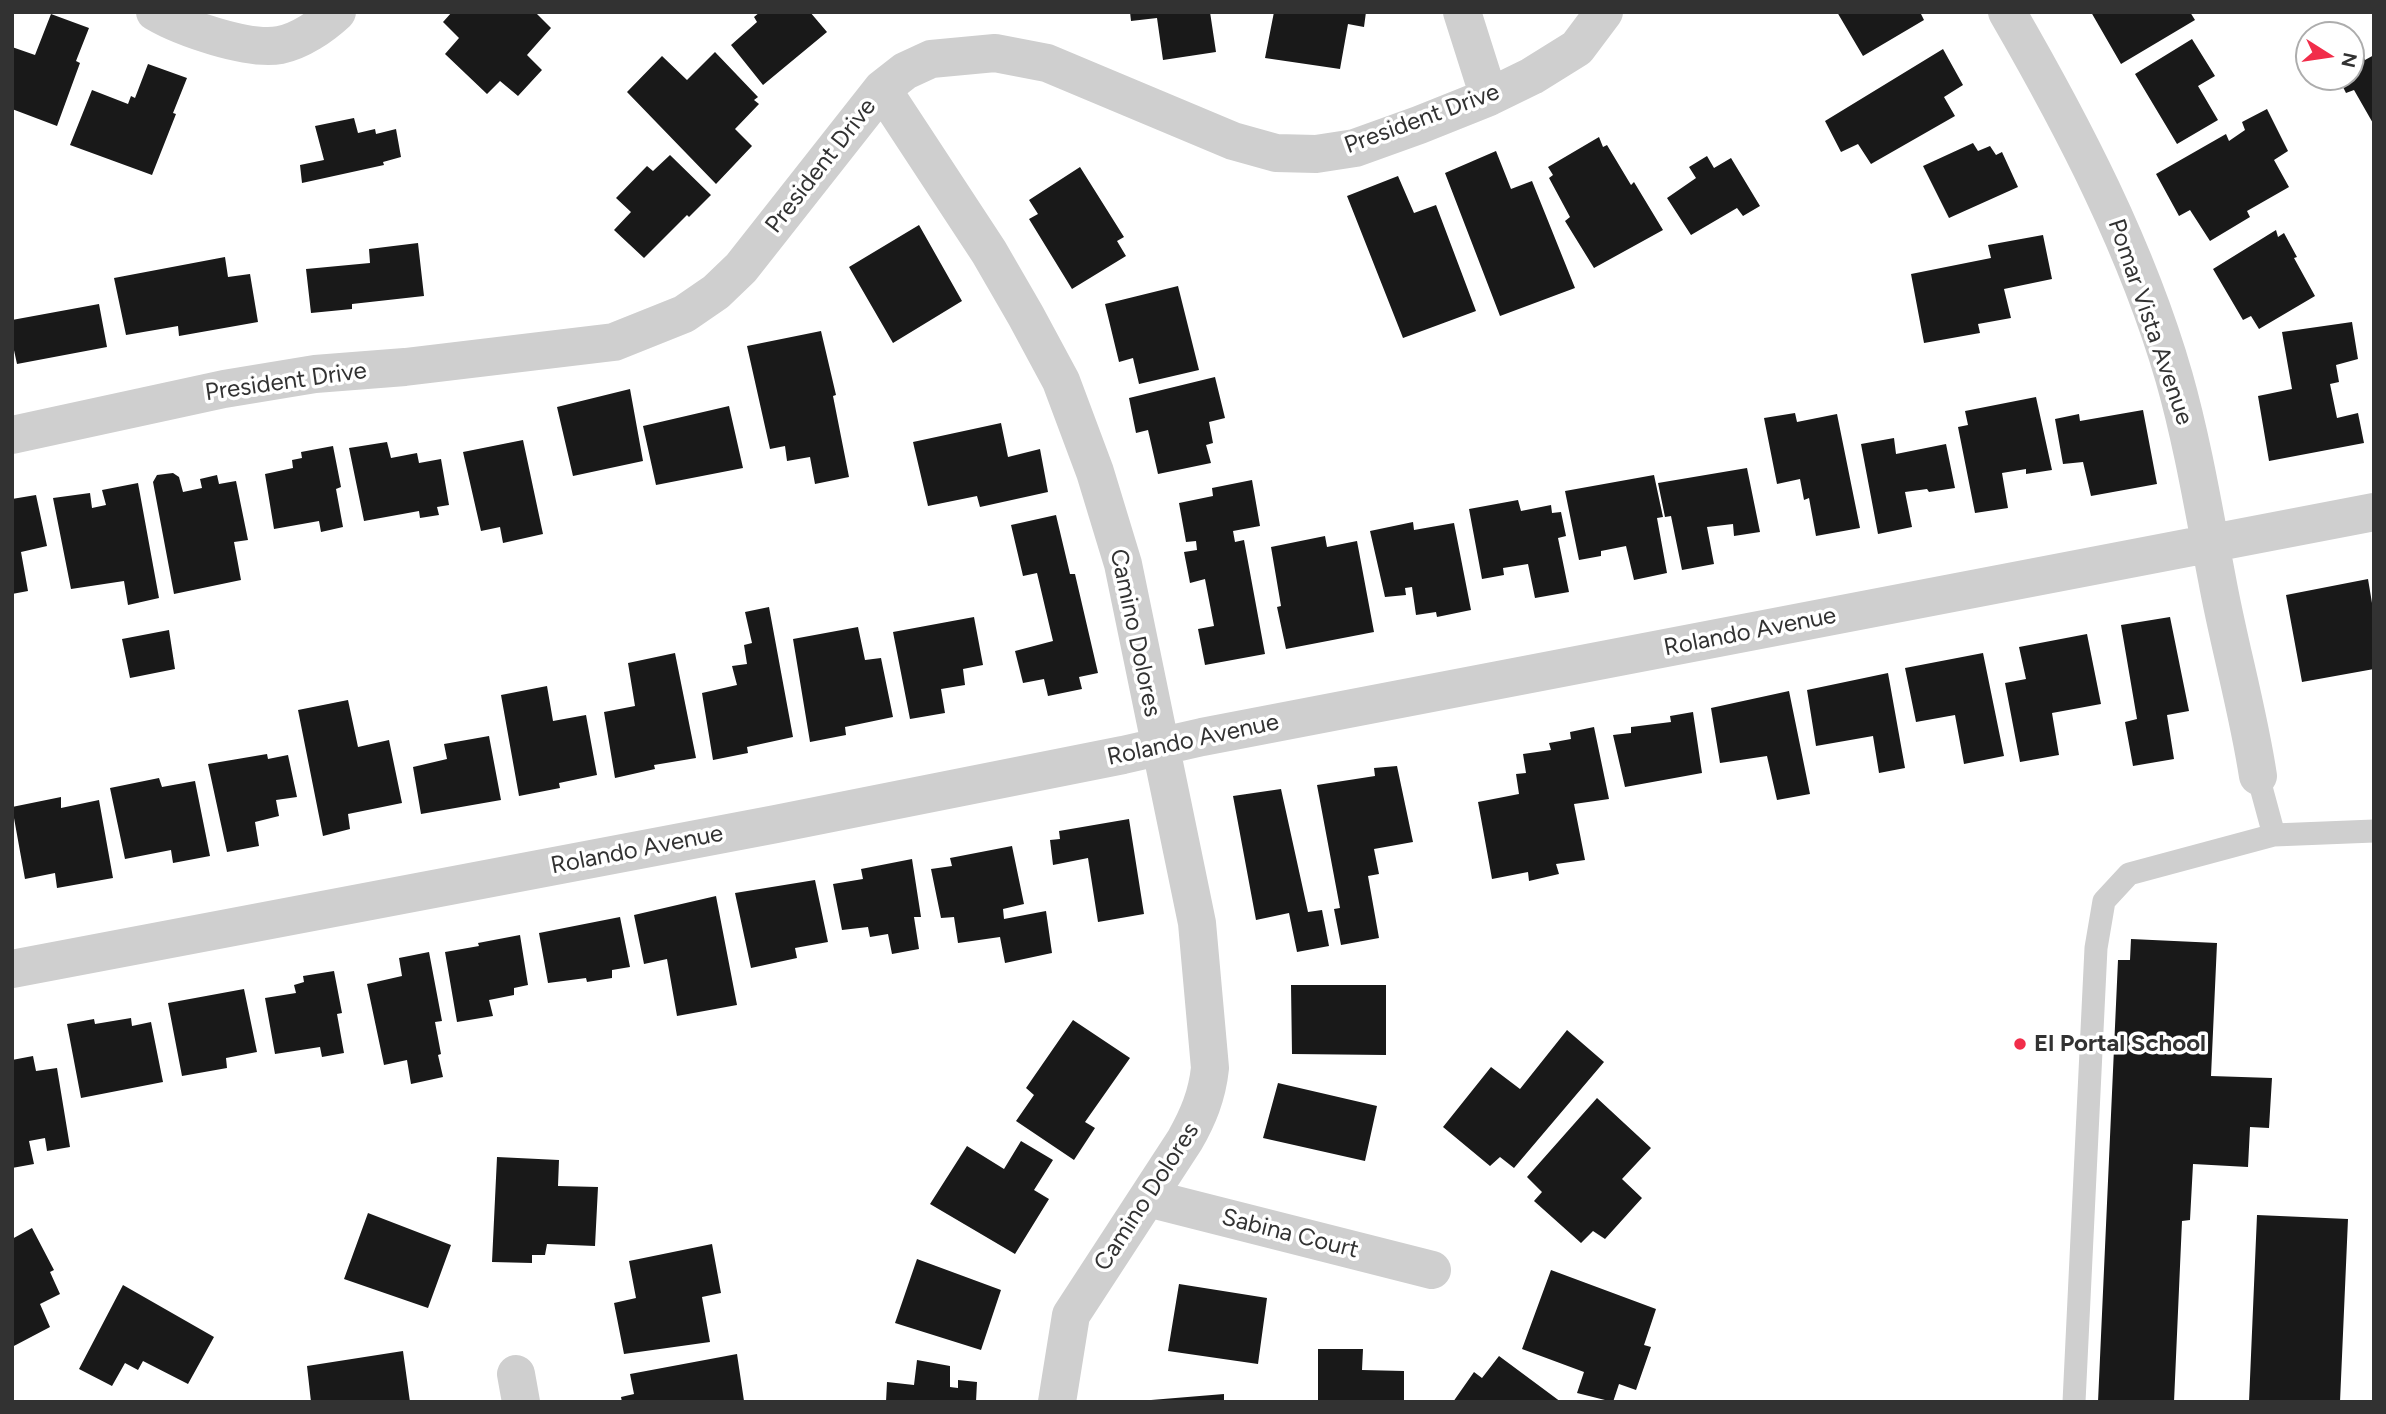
<!DOCTYPE html>
<style>
body{margin:0}
#map{position:relative;width:2386px;height:1414px;overflow:hidden;background:#fff;font-family:Figtree,sans-serif}
canvas{display:block}
.frame{position:absolute;inset:0;border:14px solid #323232;pointer-events:none}
.north{position:absolute;left:2295px;top:21px;width:70px;height:70px;box-sizing:border-box;background:#fff;border:2px solid #adadad;border-radius:50%;rotate:102deg;font-size:19px;font-weight:700;line-height:28px;text-align:center;color:#323232}
.north::after{content:'';display:block;margin:auto;width:24px;height:32px;background:#f12d4a;clip-path:polygon(50% 0,100% 100%,50% 72%,0 100%)}
</style>
<div id="map">
<canvas width="2386" height="1414"></canvas>
<div class="frame"></div>
<div class="north">N</div>
</div>
<script>
const c = document.querySelector('canvas').getContext('2d');
c.lineJoin = 'round';
function fillPath(path, color) { c.fillStyle = color; c.fill(path, 'evenodd'); }
function stroke(path, color, width, dash) { c.strokeStyle = color; c.lineWidth = width; c.lineCap = dash ? 'butt' : 'round'; c.setLineDash(dash || []); c.stroke(path); }
function drawText(font, color, halo, rows, align = 'center') {
  c.font = font + ' Figtree,sans-serif'; c.lineWidth = 7; c.setLineDash([]); c.textBaseline = 'middle'; c.strokeStyle = halo; c.fillStyle = color; for (const [text, x, y, turn = 0] of rows) {
    c.save(); c.translate(x, y); c.rotate((+turn || 0) * Math.PI / 180); c.textAlign = isNaN(turn) ? turn : align; if (halo) c.strokeText(text, 0, 0); c.fillText(text, 0, 0); c.restore();
  }
}
const building = new Path2D(`
 M452,12h83l16,16 -24,27 15,15 -24,26 -18,-15 -13,13 -42,-40 14,-16 -16,-16z
 M760,12h50l17,20 -64,53 -32,-40 26,-23 -3,-5z
 M1130,12h80l6,40 -53,8 -6,-42 -26,3z
 M1274,12h92l-2,15 -16,-3 -8,45 -75,-11z
 M1837,12h83l4,8 -61,36z
 M2091,12h99l5,8 -74,44z
 M51,14l38,14 -13,33 4,2 -23,63 -45,-17v-62l23,8z
 M2192,39l23,37 -17,10 20,34 -41,24 -42,-70z
 M1943,49l20,36 -19,12 11,19 -84,48 -13,-20 -17,8 -16,-31z
 M715,52l43,45 -4,3 5,4 -24,25 17,17 -36,38 -89,-92 35,-36 25,24z
 M2363,55l2,5 9,-5v70l-20,-35 -8,3 -8,-16h13v-15z
 M148,64l39,14 -14,35 3,1 -24,61 -82,-30 22,-55 36,14 3,-8 4,2z
 M2267,109l21,42 -14,9 15,27 -42,24 3,6 -40,24 -20,-31 -11,6 -23,-42 70,-40 3,7 16,-11 -3,-8z
 M354,118l4,15 17,-4 1,5 20,-5 5,28 -18,5 1,3 -82,18 -2,-18 24,-5 -9,-34z
 M1599,137l4,10 4,-2 24,40 3,-3 29,48 -69,38 -29,-47 5,-4 -21,-39 4,-3 -5,-8z
 M1973,143l5,8 12,-5 6,9 6,-3 16,35 -69,31 -26,-52z
 M1496,151l15,38 21,-8 43,107 -75,28 -55,-143z
 M670,155l41,40 -22,22 -2,-2 -43,43 -30,-28 17,-18 -15,-14 31,-32 6,5z
 M1707,156l7,12 17,-10 29,48 -17,10 -6,-8 -46,27 -24,-37 29,-20 -7,-11z
 M1080,167l44,70 -7,4 9,15 -54,33 -43,-70 9,-5 -9,-14z
 M1398,176l16,37 22,-8 40,106 -73,27 -56,-142z
 M919,225l43,76 -69,42 -44,-76z
 M2276,230l2,7 6,-4 13,24 -3,1 21,38 -56,33 -8,-13 -8,4 -30,-51z
 M2043,235l9,44 -48,10 7,29 -33,6 2,9 -56,10 -13,-69 80,-16 -3,-13z
 M418,243l6,53 -72,8v5l-41,4 -5,-44 64,-6 -1,-14z
 M225,257l3,20 22,-3 8,48 -79,14 -1,-10 -52,9 -12,-57z
 M1178,286l21,84 -60,14 -6,-26 -14,4 -14,-58z
 M99,304l8,43 -90,17 -5,-23v-21z
 M2352,322l6,37 -22,6 3,17 -9,2 7,34 21,-5 6,30 -95,18 -11,-65 34,-7 -10,-57z
 M821,331l15,64 -3,1 16,81 -34,7 -5,-27 -23,4 -2,-15 -15,3 -23,-103z
 M1215,377l10,41 -16,4 4,21 -7,2 5,18 -53,11 -10,-44 -12,3 -7,-35z
 M630,389l13,72 -70,15 -16,-69z
 M2036,397l16,73 -26,4v-5l-24,4 6,35 -33,5 -17,-86 10,-2 -3,-14z
 M729,406l14,62 -87,17 -13,-59z
 M2143,410l14,74 -66,12 -8,-34 -20,2 -8,-45 24,-5 1,7z
 M1795,413l2,9 40,-8 23,114 -44,8 -7,-38 -5,2 -4,-21 -23,5 -13,-66z
 M1001,423l7,34 32,-8 8,43 -68,15 -3,-11 -49,10 -15,-64z
 M1894,438l2,16 50,-10 9,44 -26,4 -2,-3 -22,3 7,35 -34,7 -17,-90z
 M523,440l20,94 -40,9 -3,-16 -19,4 -18,-79z
 M387,442l4,16 26,-5 2,10 22,-4 8,46 -12,2 2,8 -19,3 -1,-7 -55,10 -15,-73z
 M333,446l8,41 -5,2 7,38 -22,5 -2,-11 -45,8 -9,-55 28,-6 -1,-8 10,-2 -1,-6z
 M1747,468l13,64 -26,4 -1,-12 -26,3 7,37 -32,6 -11,-54 -6,1 -7,-34z
 M173,473l6,4 4,15 19,-4 -2,-9 17,-4 2,9 17,-3 12,59 -14,2 7,38 -67,14 -21,-112 4,-7z
 M1654,475l9,42 -6,1 10,55 -33,7 -8,-34 -25,5v5l-22,4 -14,-69z
 M1252,480l8,46 -27,5 2,11 9,-2 21,114 -60,11 -7,-36 16,-3 -9,-47 -15,4 -6,-31 13,-2 -1,-9 -10,1 -7,-39 34,-7 -1,-8z
 M138,483l21,115 -31,7 -4,-24 -53,8 -18,-91 37,-5 2,15 14,-3 -4,-15z
 M36,495l11,51 -26,6 7,39 -16,3v-95z
 M1518,500l3,11 30,-6 1,8 9,-1 5,24 -8,2 11,54 -34,6 -7,-34 -25,4 1,7 -22,4 -13,-70z
 M1056,515l14,59h5l23,99 -19,4 3,12 -34,7 -4,-17 -21,4 -8,-32 38,-10 -16,-68 -14,3 -12,-51z
 M1413,522l1,8 40,-7 17,87 -34,7 -1,-5 -20,3 -4,-28 -7,1 1,7 -21,2 -15,-66z
 M1325,536l2,11 30,-6 17,91 -88,17 -9,-42 4,-1 -10,-59z
 M2368,579l4,24h2v66l-72,13 -16,-87z
 M769,607l24,130 -46,10 1,6 -35,7 -11,-67 35,-8 -5,-19 15,-2 -3,-19 8,-2 -7,-31z
 M974,617l9,48 -20,4 2,16 -24,4 4,24 -35,6 -17,-87z
 M2170,617l19,94 -22,4 7,44 -41,7 -8,-44 12,-3 -16,-94z
 M858,627l7,33 16,-2 12,59 -48,10 1,8 -36,7 -17,-103z
 M169,630l6,39 -45,9 -8,-39z
 M2087,634l14,70 -49,9 7,42 -39,7 -15,-79 21,-4 -7,-32z
 M675,653l21,105 -42,7 1,4 -40,9 -11,-66 31,-6 -7,-43z
 M1983,653l21,103 -40,8 -9,-49 -39,7 -11,-54z
 M1888,673l17,95 -26,5 -6,-37 -57,10 -9,-56z
 M547,686l6,35 33,-6 11,60 -38,8 1,5 -41,8 -18,-101z
 M1789,691l21,103 -33,6 -10,-44 -47,7 -9,-55z
 M348,700l10,47 31,-7 13,63 -54,11 2,15 -27,7 -25,-126z
 M1693,712l9,61 -77,14 -12,-52 18,-2v-6l40,-5 -1,-6z
 M1594,727l15,72 -35,5 11,56 -29,4 3,10 -30,7 -1,-9 -36,7 -14,-77 41,-8 -3,-20 10,-1 -3,-19 28,-4 -2,-7 22,-4 -1,-7z
 M489,736l12,64 -80,14 -8,-47 34,-8 -3,-15z
 M267,754l1,5 20,-4 9,42 -21,3 3,16 -24,6 4,24 -32,6 -19,-88z
 M1397,766l16,76 -39,7 5,25 -11,2 11,62 -38,7 -7,-36 6,-1 -23,-123 58,-9 -1,-8z
 M159,778l3,9 33,-6 15,75 -37,7 -2,-13 -46,9 -15,-71z
 M1281,789l27,123 14,-2 7,36 -32,6 -8,-39 -33,7 -23,-124z
 M61,797v11l38,-8 14,78 -56,10 -2,-15 -30,6 -13,-72z
 M1129,819l15,95 -46,8 -10,-64 -35,7 -3,-25 10,-1 -1,-8z
 M1012,846l12,58 -21,5 1,10 42,-8 6,42 -47,10 -5,-26 -42,6 -4,-26 -13,1 -10,-49 21,-3 -2,-8z
 M912,859l9,58h-7l5,32 -27,5 -4,-20 -18,3 -2,-10 -26,3 -9,-46 30,-5 -2,-10z
 M815,880l13,62 -33,6 2,10 -46,10 -16,-75z
 M716,896l21,109 -60,11 -10,-57 -23,5 -10,-49z
 M620,917l10,50 -18,3v8l-25,4 -1,-4 -38,5 -9,-50z
 M520,935l8,50 -14,3v7l-25,5 4,16 -36,6 -12,-70 34,-6 -1,-3z
 M2131,939l86,4 -6,133 61,2 -3,50 -19,-1 -2,40 -55,-3 -3,56 -8,1 -8,181h-76l20,-442h12z
 M429,952l13,69 -7,1 6,32 -3,1 5,22 -32,7 -4,-24 -23,5 -17,-81 35,-8 -3,-18z
 M334,971l8,42 -5,1 7,39 -22,4 -2,-10 -45,7 -10,-56 31,-5 -2,-8 10,-3 -1,-6z
 M1291,985h95v70l-94,-1z
 M244,989l13,63 -31,6 1,10 -45,8 -14,-73z
 M131,1018l1,8 19,-4 12,60 -82,16 -14,-74 27,-5 1,5z
 M1073,1020l57,38 -45,64 10,6 -21,32 -58,-39 18,-26 -8,-7z
 M1567,1030l37,32 -90,106 -14,-11 -10,9 -47,-39 48,-60 29,22z
 M33,1056l3,15 21,-3 13,79 -23,4 -2,-13 -16,3 5,23 -22,4v-108z
 M1278,1083l99,23 -12,55 -102,-23z
 M1597,1098l54,50 -29,31 20,19 -37,41 -12,-8 -12,12 -47,-42 8,-9 -15,-15z
 M1021,1141l32,19 -19,30 15,9 -34,55 -85,-50 37,-58 37,23z
 M497,1157l62,3 -1,26 40,1 -3,59 -48,-2 -2,11h-13v8l-40,-1z
 M368,1213l83,32 -23,63 -84,-29z
 M2257,1215l91,4 -8,183h-91z
 M32,1228l22,42 -4,2 10,22 -20,10 10,23 -38,20v-108z
 M712,1244l9,49 -19,4 8,45 -86,12 -10,-51 22,-5 -7,-37z
 M917,1259l84,31 -20,60 -86,-27z
 M1551,1270l105,39 -12,36 7,2 -15,43 -17,-6 -6,18 -36,-9 7,-21 -62,-23z
 M1179,1284l88,14 -9,66 -90,-13z
 M123,1285l91,52 -26,47 -45,-23 -5,9 -13,-7 -13,23 -33,-17z
 M1318,1349h45l-1,21 42,1v31h-86z
 M403,1351l7,51h-99l-4,-36z
 M737,1354l7,47 -122,1 -1,-5 13,-3 -4,-20z
 M1499,1356l62,46h-108l21,-30 8,6z
 M917,1360l33,6v21l8,1v-8l19,2 -1,20h-90l1,-20 27,3z
 M1224,1394v8h-73v-2z`);
const service = new Path2D(`
 M2258,776l16,59
 M2074,1402l22,-454 8,-47 25,-27 145,-39 100,-4`);
const minor = new Path2D(`
 M155,12c27,16 94,39 125,33 20,-4 42,-19 57,-33
 M1462,12l27,85
 M2007,12c67,116 130,237 167,365 19,67 30,135 43,202 12,66 31,131 41,197
 M882,89l107,163 37,64 35,65 34,91 28,92 74,359 13,145c-3,28 -12,49 -25,72l-114,175 -14,87
 M12,435l212,-46 91,-15 90,-7 209,-25 70,-28 32,-22 25,-24 141,-179 23,-18 26,-12 64,-6 52,10 186,78 43,12 40,1 39,-6 64,-23 70,-28 43,-21 45,-28 27,-36
 M12,969l764,-145 347,-69 79,-18 1172,-225
 M1148,1198l284,72
 M516,1374l5,28`);
const markers = [
 [2020,1044,7,"#f12d4a"]
];
const streetNames = [
 ["President Drive",1422,119,-20],
 ["President Drive",821,166,-52],
 ["Pomar Vista Avenue",2150,322,71],
 ["President Drive",286,382,-8],
 ["Rolando Avenue",1750,632,-11],
 ["Camino Dolores",1135,633,78],
 ["Rolando Avenue",1193,740,-12],
 ["Rolando Avenue",637,850,-11],
 ["Camino Dolores",1147,1197,-57],
 ["Sabina Court",1290,1234,14]
];
const poiNames = [
 ["El Portal School",2034,1044]
];
fillPath(building, '#191919');
stroke(service, '#cfcfcf', 23);
stroke(minor, '#cfcfcf', 38);
for (const [x, y, r, color] of markers) { const dot = new Path2D(); dot.arc(x, y, r, 0, 2 * Math.PI); c.fillStyle = color; c.fill(dot); stroke(dot, '#fff', 2.5); }
drawText('24px', '#323232', '#fff', streetNames);
drawText('bold 24px', '#323232', '#fff', poiNames, 'left');
</script>
